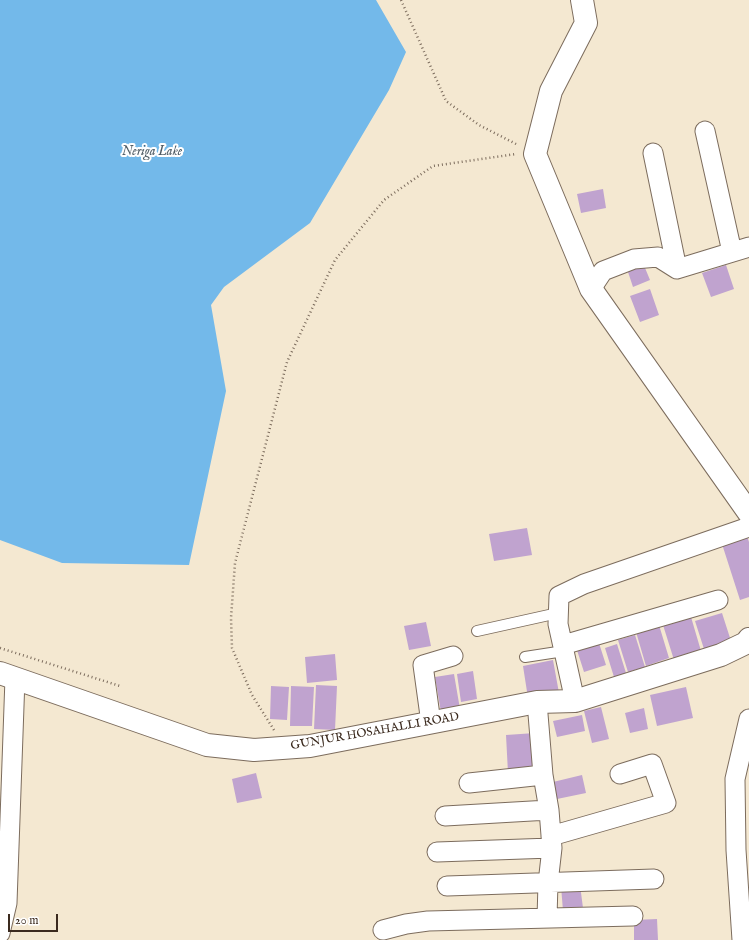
<!DOCTYPE html>
<style>
body{margin:0}
#map{position:relative;width:749px;height:940px;overflow:hidden;background:#f4e8d1;font-family:"IM FELL English",serif}
canvas{display:block}
.scale{position:absolute;left:8px;top:914px;width:50px;height:18px;box-sizing:border-box;border:2px solid #3b2a1e;border-top:0;padding-left:5px;font-size:12px;line-height:14px;white-space:nowrap;color:#3b2a1e;-webkit-text-stroke:3px #fff;paint-order:stroke}
</style>
<div id="map">
<canvas width="749" height="940"></canvas>
<div class="scale">20 m</div>
</div>
<script>
const c = document.querySelector('canvas').getContext('2d');
c.lineJoin = 'round';
function fillPath(path, color) { c.fillStyle = color; c.fill(path, 'evenodd'); }
function stroke(path, color, width, dash) { c.strokeStyle = color; c.lineWidth = width; c.lineCap = dash ? 'butt' : 'round'; c.setLineDash(dash || []); c.stroke(path); }
function drawText(font, color, halo, rows, align = 'center') {
  c.font = font + ' "IM FELL English",serif'; c.lineWidth = 4; c.setLineDash([]); c.textBaseline = 'middle'; c.strokeStyle = halo; c.fillStyle = color; for (const [text, x, y, turn = 0] of rows) {
    c.save(); c.translate(x, y); c.rotate((+turn || 0) * Math.PI / 180); c.textAlign = isNaN(turn) ? turn : align; if (halo) c.strokeText(text, 0, 0); c.fillText(text, 0, 0); c.restore();
  }
}
const water = new Path2D(`
 M0,0h376l30,52 -17,38 -79,133 -86,64 -13,18 15,86 -37,174 -127,-2 -62,-23z`);
const building = new Path2D(`
 M603,189l3,19 -25,5 -4,-19z
 M643,263l7,17 -17,7 -6,-18z
 M726,265l8,24 -23,8 -9,-24z
 M650,289l9,26 -19,7 -10,-26z
 M527,528l5,27 -38,6 -5,-27z
 M747,536l2,6v55l-9,3 -18,-56z
 M722,613l9,28 -27,8 -9,-28z
 M691,617l10,34 -27,9 -11,-35z
 M426,622l5,24 -22,4 -5,-24z
 M659,625l10,33 -23,8 -10,-34z
 M635,635l10,32 -17,5 -10,-32z
 M598,640l8,25 -22,7 -8,-25z
 M617,644l9,29 -12,4 -9,-29z
 M335,654l2,26 -30,3 -2,-26z
 M553,660l6,33 -31,5 -5,-32z
 M473,671l4,28 -16,3 -4,-28z
 M454,674l6,35 -19,3 -6,-35z
 M316,685l21,1 -2,44 -21,-1z
 M271,686l18,1 -2,33 -17,-1z
 M291,686l23,1 -2,39h-22z
 M686,687l7,31 -36,8 -7,-31z
 M601,707l8,32 -17,4 -8,-32z
 M644,708l4,21 -18,4 -5,-20z
 M582,715l3,16 -28,6 -4,-16z
 M535,733l2,37 -29,3 -2,-38z
 M256,773l6,25 -25,5 -5,-24z
 M582,775l4,18 -29,6 -4,-17z
 M580,885l3,23 -20,3 -2,-25z
 M657,919l1,21h-24v-20z`);
const path = new Path2D(`
 M401,0l45,101 33,24 39,20
 M0,648l120,38
 M274,730l-22,-35 -20,-47 -1,-30 4,-55 52,-201 48,-102 49,-60 49,-34 83,-12`);
const service = new Path2D(`
 M477,631l81,-18
 M525,657l39,-6`);
const minor = new Path2D(`
 M705,131l27,121
 M653,153l24,116
 M591,289l12,-18 31,-12 24,-2 19,12 72,-22
 M563,645l155,-45
 M575,701l-17,-77 1,-28 25,-12 165,-57
 M537,702l6,73 6,35 3,38 -4,35 -1,35
 M431,723l-8,-58 30,-9
 M469,783l74,-8
 M445,816l104,-6
 M551,836l115,-33 -14,-39 -32,10
 M437,852l115,-4
 M447,886l207,-7
 M383,930l23,-6 22,-3 205,-5
 M0,933l7,-30 8,-225
 M742,940l-6,-90 -1,-71 14,-60`);
const tertiary = new Path2D(`
 M582,0l4,23 -35,68 -16,63 56,135 158,224
 M0,673l207,72 47,5 56,-4 227,-44 38,-1 146,-46 25,-12 3,-4`);
const streetNames = [
 ["GUNJUR HOSAHALLI ROAD",375,732,-10]
];
const waterNames = [
 ["Neriga Lake",152,152]
];
fillPath(water, '#73b9ea');
fillPath(building, '#c0a3cf');
stroke(service, '#7c6c5d', 12);
stroke(minor, '#7c6c5d', 21);
stroke(tertiary, '#7c6c5d', 24);
stroke(path, '#7c6c5d', 2.5, [1, 3]);
stroke(service, '#fff', 10);
stroke(minor, '#fff', 19);
stroke(tertiary, '#fff', 22);
drawText('12px', '#3b2a1e', '#fff', streetNames);
drawText('italic 13px', '#4f5c65', '#fff', waterNames);
</script>
